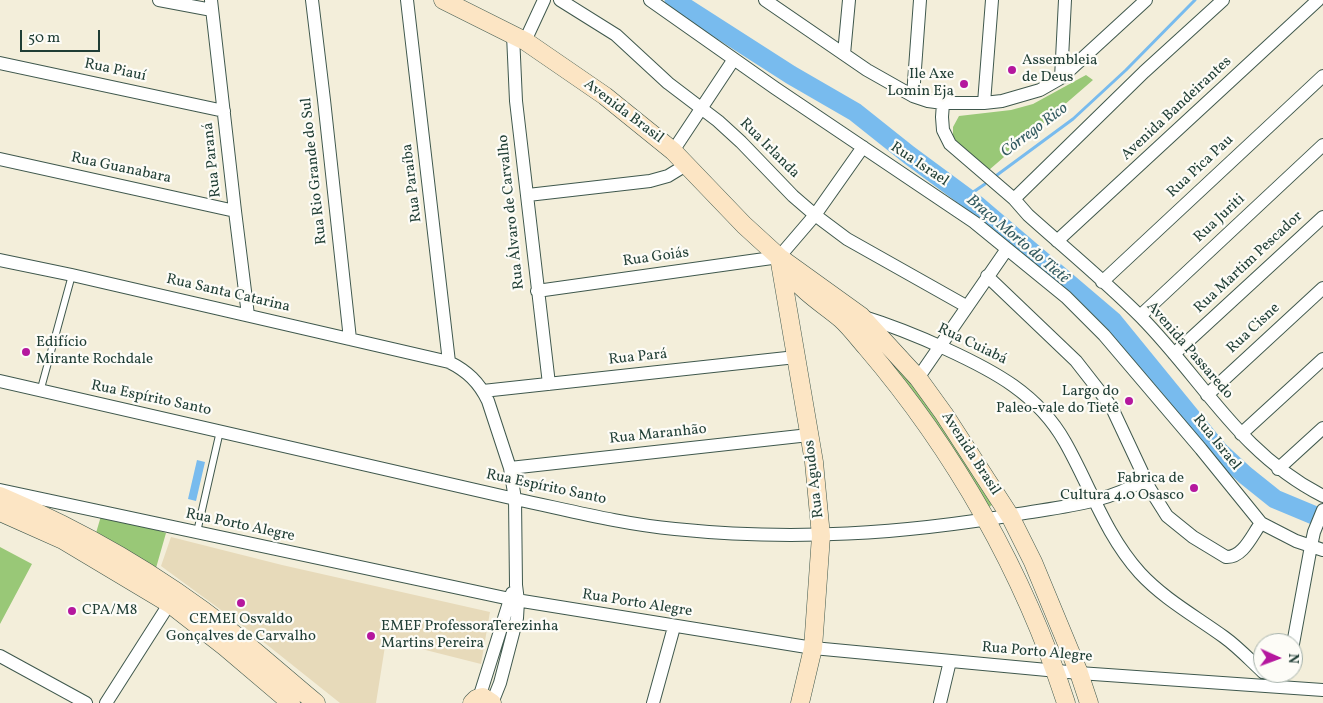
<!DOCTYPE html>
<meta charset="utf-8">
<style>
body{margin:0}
#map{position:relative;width:1323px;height:703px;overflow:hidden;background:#f3eeda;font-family:Vollkorn,serif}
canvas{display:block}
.north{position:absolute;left:1253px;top:633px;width:50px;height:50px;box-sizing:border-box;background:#fdfcf7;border:1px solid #a4b0a9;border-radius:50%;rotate:92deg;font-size:14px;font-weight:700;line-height:20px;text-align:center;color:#1f3d34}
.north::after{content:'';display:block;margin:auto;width:18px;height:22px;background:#b5179e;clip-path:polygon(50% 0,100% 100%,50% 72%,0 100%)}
.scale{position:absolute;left:20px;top:30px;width:80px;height:22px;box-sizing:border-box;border:2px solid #1f3d34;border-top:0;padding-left:6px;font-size:15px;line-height:18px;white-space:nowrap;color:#1f3d34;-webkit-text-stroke:4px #fdfcf7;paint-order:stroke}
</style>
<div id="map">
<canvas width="1323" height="703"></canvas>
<div class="north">N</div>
<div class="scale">50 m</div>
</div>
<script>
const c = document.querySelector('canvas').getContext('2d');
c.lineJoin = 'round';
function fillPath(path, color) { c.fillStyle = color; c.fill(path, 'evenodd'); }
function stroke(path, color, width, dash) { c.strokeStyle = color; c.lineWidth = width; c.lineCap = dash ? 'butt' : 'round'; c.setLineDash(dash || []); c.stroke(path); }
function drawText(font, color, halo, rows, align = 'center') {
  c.font = font + ' Vollkorn,serif'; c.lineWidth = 4.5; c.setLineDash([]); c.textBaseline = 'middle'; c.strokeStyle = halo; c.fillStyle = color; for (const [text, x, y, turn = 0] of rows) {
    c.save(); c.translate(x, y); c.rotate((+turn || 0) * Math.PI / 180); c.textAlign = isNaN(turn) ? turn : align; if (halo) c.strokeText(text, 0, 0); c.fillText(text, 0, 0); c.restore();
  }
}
const built = new Path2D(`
 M171,537l111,28 208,47 -9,52 -95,-24 -10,63h-36l-89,-71 -90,-66z`);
const green = new Path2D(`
 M1086,75l7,5 -104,90 -36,-30v-13l6,-11 52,-6 22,-6z
 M864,324l69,85 62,94 -6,4 -62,-94 -69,-85z
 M101,516h12l53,17 -10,35 -60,-35z
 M0,547l32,17 -32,60z`);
const water = new Path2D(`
 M197,460l8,2 -9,39 -8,-2z`);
const stream = new Path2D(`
 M997,175l76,-56 53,-49 69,-70
 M966,197l19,-13`);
const river = new Path2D(`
 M674,0l117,75 64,37 54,43 69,51 135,115 106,130 26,24 30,24 48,20`);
const lane = new Path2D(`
 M40,392l32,-117
 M197,532l23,-101`);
const street = new Path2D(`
 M159,0l53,10
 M211,0l24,211 13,104
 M312,0l12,100 26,239
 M407,0l42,362
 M560,0l56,35 52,48 50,38 23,21 52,54 22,19 32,24 119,67
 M650,0l125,88 199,134 92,75 38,38 97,114 60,74 35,18 27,9
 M765,0l102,70 46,26 15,5 15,2h41l18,-2 38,-11 21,-12 85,-78
 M513,35l3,66 33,283
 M525,41l19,-41
 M844,54l5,-54
 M0,63l224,48
 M1061,78l4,-78
 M913,96l7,-96
 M943,103l-1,14 1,13 7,14 64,55 14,16c38,34 77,66 113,102 63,64 98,136 182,179
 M984,103l8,-103
 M673,151l61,-92
 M0,159l235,52
 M528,195l122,-14 18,-5 18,-11
 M1014,199l130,-127 79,-72
 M1057,241l261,-241
 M0,260l72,15 377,87c18,9 30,20 39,39l22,67 5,31 1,86 2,16 -1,17 -17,65 -8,20
 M987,276l89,85 25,32 11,15 38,81 17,27 26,21 33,20c17,1 26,-22 35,-34
 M1102,282l221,-206
 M537,291l242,-34 36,-42 48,-68
 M861,316c29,9 57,20 85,33 48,22 92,45 119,93 25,44 40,92 75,131 24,26 55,43 84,64 14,10 26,23 39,35
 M1140,316l183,-171
 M1174,354l149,-137
 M918,378l89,-129
 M0,381l515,118c53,11 106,25 160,30 117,12 228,5 344,-15 41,-7 90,-11 126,-35
 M483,391l313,-34
 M1207,395l116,-107
 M1241,434l82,-75
 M510,468l299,-33
 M1278,469l45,-41
 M0,490l510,109 303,49 266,25 244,17
 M1293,644l18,-98 3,-14 9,-22
 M0,656l86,47
 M479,698l33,-105
 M106,703l67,-105
 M653,703l21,-76
 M940,703l10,-42`);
const secondary = new Path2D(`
 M443,0l82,41 80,55 68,55 71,74 35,32 82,59 34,37 23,25 26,36 66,102 23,46 46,111 10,30
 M779,257l35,205 7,74 -8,112 -13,55
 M795,280c12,15 31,26 46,39 9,8 17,19 25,28 89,104 158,226 200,356
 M0,496c81,34 159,79 229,134 29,23 58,49 87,73
 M0,512l63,28 107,64 55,43 66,56
 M472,703l4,-4 7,-2 9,6`);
const markers = [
 [1012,70,5,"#b5179e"],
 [964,84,5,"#b5179e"],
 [26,352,5,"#b5179e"],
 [1129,401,5,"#b5179e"],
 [1194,488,5,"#b5179e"],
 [241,603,5,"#b5179e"],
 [72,611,5,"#b5179e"],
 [371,636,5,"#b5179e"]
];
const poiNames = [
 ["Assembleia",1022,61],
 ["de Deus",1022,78],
 ["Ile Axe",954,75,"right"],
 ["Lomin Eja",954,92,"right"],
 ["Edifício",36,343],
 ["Mirante Rochdale",36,360],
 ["Largo do",1119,392,"right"],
 ["Paleo-vale do Tietê",1119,409,"right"],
 ["Fabrica de",1184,479,"right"],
 ["Cultura 4.0 Osasco",1184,496,"right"],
 ["CPA/M8",82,611],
 ["CEMEI Osvaldo",241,620,"center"],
 ["Gonçalves de Carvalho",241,637,"center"],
 ["EMEF ProfessoraTerezinha",381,627],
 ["Martins Pereira",381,644]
];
const streetNames = [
 ["Rua Piauí",115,71,12],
 ["Avenida Bandeirantes",1177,109,-43],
 ["Avenida Brasil",623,112,37],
 ["Rua Irlanda",769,149,45],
 ["Rua Paraná",213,160,-96],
 ["Rua Israel",919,165,34],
 ["Rua Pica Pau",1201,167,-43],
 ["Rua Guanabara",121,169,12],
 ["Rua Rio Grande do Sul",315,171,-96],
 ["Rua Paraíba",413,183,-97],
 ["Rua Álvaro de Carvalho",512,212,-96],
 ["Rua Juriti",1220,219,-43],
 ["Rua Goiás",656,258,-8],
 ["Rua Martim Pescador",1249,263,-43],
 ["Rua Santa Catarina",228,294,13],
 ["Rua Cisne",1254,329,-43],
 ["Rua Cuiabá",972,345,26],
 ["Avenida Passaredo",1189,351,49],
 ["Rua Pará",638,358,-6],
 ["Rua Espírito Santo",151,399,12],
 ["Rua Maranhão",658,435,-6],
 ["Rua Israel",1216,443,51],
 ["Avenida Brasil",970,454,57],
 ["Rua Agudos",815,479,-97],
 ["Rua Espírito Santo",546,488,12],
 ["Rua Porto Alegre",240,526,12],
 ["Rua Porto Alegre",637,604,9],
 ["Rua Porto Alegre",1037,653,5]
];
const waterNames = [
 ["Córrego Rico",1035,131,-37],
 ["Braço Morto do Tietê",1017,240,40]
];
fillPath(built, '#e7daba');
fillPath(green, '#99c877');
fillPath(water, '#78bbee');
stroke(stream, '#78bbee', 3);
stroke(river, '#78bbee', 19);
stroke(lane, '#3f584d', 8);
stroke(street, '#3f584d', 14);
stroke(secondary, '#3f584d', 19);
stroke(lane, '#fff', 6);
stroke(street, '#fff', 12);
stroke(secondary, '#fce5c4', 18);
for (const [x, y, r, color] of markers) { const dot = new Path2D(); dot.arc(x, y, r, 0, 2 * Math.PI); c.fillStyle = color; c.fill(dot); stroke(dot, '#fdfcf7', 2); }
drawText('15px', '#1f3d34', '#fdfcf7', poiNames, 'left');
drawText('15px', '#1f3d34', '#fdfcf7', streetNames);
drawText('italic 16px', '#355c62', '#fdfcf7', waterNames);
</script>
